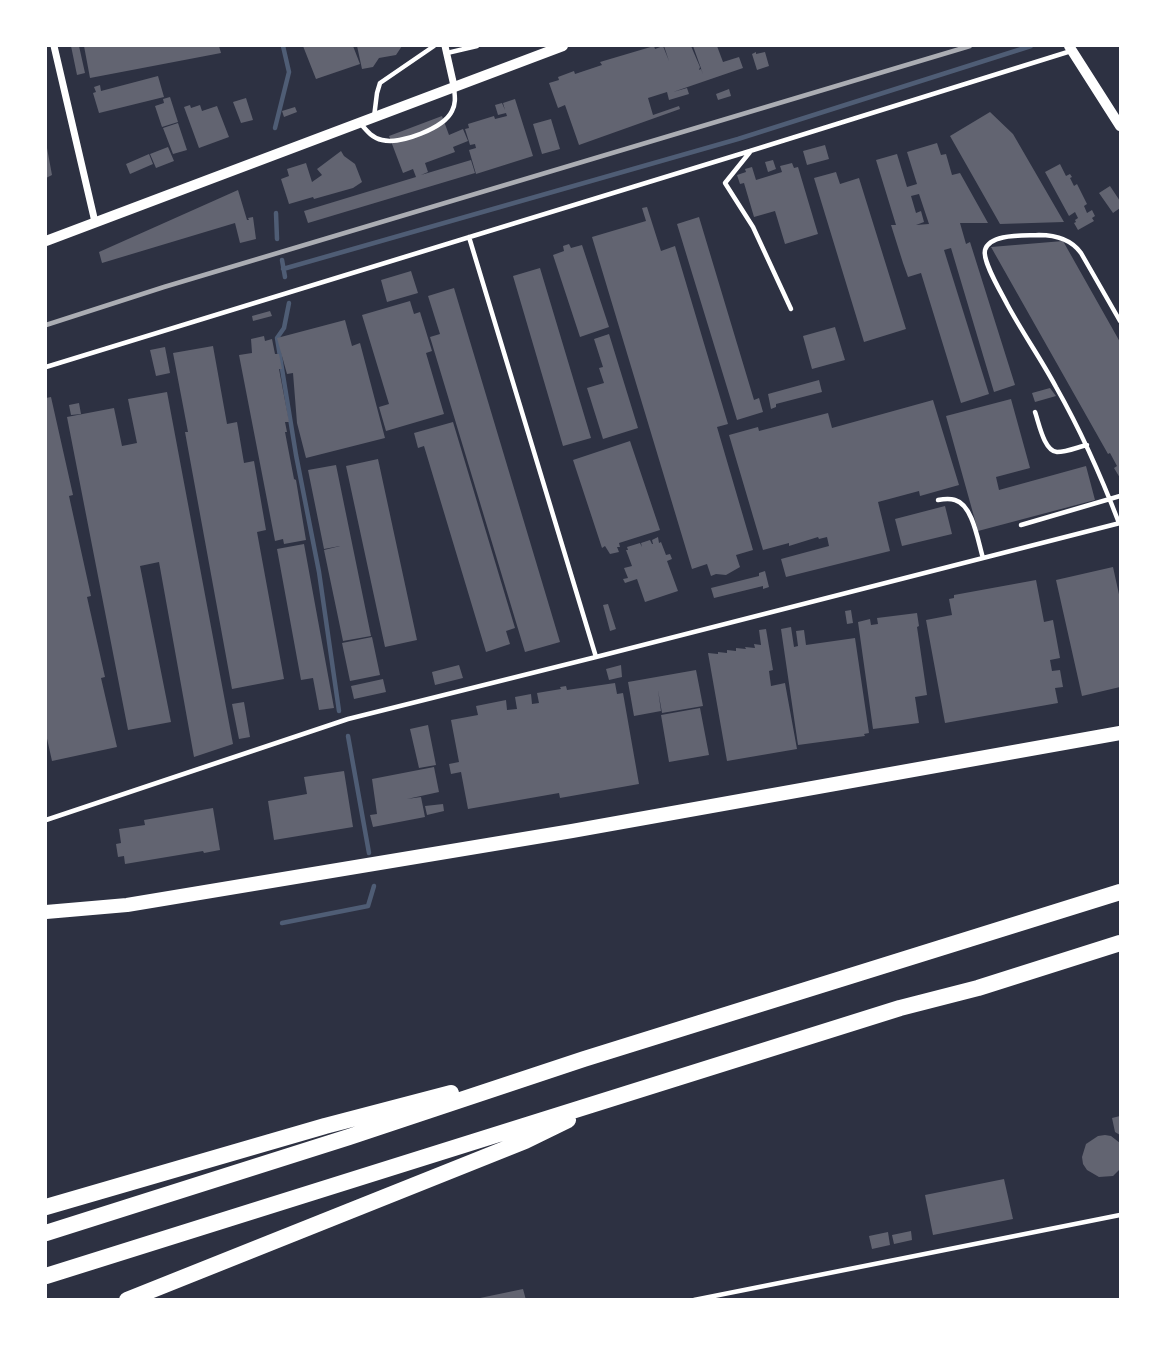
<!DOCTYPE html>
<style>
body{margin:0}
#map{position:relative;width:1166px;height:1345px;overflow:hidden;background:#2d3142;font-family:"Open Sans",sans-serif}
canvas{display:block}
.frame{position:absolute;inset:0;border:47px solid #fff;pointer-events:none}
</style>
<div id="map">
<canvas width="1166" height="1345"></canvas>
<div class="frame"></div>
</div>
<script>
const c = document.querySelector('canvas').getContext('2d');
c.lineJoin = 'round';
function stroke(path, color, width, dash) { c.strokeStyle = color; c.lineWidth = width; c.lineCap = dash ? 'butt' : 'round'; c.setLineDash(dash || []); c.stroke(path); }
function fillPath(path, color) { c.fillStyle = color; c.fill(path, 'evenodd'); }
const stream = new Path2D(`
 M275,128l14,-56 -6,-26
 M276,213l1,26
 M282,260l3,17
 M283,269l455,-130 293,-93
 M289,303l-5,25 -7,10 19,117 23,117 20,139
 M348,736l21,117
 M282,923l86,-17 6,-20`);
const building = new Path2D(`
 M71,46h8l6,27 -8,2z
 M84,46h135l2,7 -131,25z
 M303,46h50l7,18 -44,15z
 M357,46h45l-6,9 -17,3 -6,9 -11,2z
 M654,46l1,3 8,-3 6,15 -5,-15h27l9,21 -1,3 2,-1 2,5 -10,-28h24l6,16 16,-5 4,11 -70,24 14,-4 2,6 -20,6 -2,-8 -19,6 5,17 26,-9 1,3 -101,36 -14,-40 -7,3 -9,-25 10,-3 -1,-3 16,-6 1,3 27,-9 -2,-3z
 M756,52v2l9,-2 4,14 -12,4 -5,-16z
 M158,76l6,21 -65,16 -6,-20 3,-1 -2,-5 6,-2 1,6z
 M729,89l2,7 -13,4 -2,-6z
 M170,97l8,25 -16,5 -7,-21 9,-3 -1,-4z
 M246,98l7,22 -12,3 -8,-21z
 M515,99l18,57 -57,18 -7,-24 7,-2 -1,-4 -5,1 -5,-16 4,-1 -1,-4 26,-8 1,3 12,-3 -1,-3 -8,2 -3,-10 7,-2 3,7 -2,-7z
 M190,105l1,3 9,-3 2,6 15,-5 12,31 -30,11 -15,-41z
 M295,107l2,5 -13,5 -2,-6z
 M990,112l23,22 51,88 -64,2 -50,-88z
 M442,116l7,19 14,-6 5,12 -15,6 2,5 -30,11 3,9 -7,3 50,-15 4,13 -167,50 -4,-12 112,-34 -3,-8 -10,4 -14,-37z
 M551,119l9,30 -18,5 -9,-30z
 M178,123l9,27 -14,4 -10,-26z
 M937,143l4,12 5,-1 6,21 8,-2 28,50h-28l6,21 4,-2 45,143 -21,7 -43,-144 -7,2 45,144 -28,9 -40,-130 -13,4 -5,-14 -12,-38h5l-20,-65 21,-6 10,33 10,-3 -10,-32zM919,194l10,30 -13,1 8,-3 -3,-11 -5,2 -5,-17z
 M825,145l4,14 -22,6 -4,-14z
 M168,147l6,14 -18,7 -6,-14z
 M46,148h1l5,27 -6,3z
 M341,151l3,5 11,8 7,18 -9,6 -39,11 -1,-2 -24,7 -8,-25 8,-3 -2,-7 19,-6 6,19 10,-7 -5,-6z
 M149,154l4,10 -23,10 -4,-10z
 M773,160l3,9 -8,3 -3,-10z
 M792,163l2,5 4,-1 20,67 -33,10 -10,-33 -21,6 -10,-34 -4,1 -3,-9 9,-3 -1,-3 7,-2 4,13 26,-8 -2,-6z
 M1060,164l6,12 4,-2 2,3 -2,1 4,8 3,-2 10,20 -3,2 3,7 5,-3 3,6 -3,2 2,3 -16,9 -4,-7 2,-1 -1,-2 3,-2 -3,-6 -6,4 -24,-44z
 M836,172l4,12 19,-6 47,151 -42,13 -50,-164z
 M1110,186l10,15v7l-7,5 -14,-20z
 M238,190l9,30h2l-1,-2 5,-1 3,22 -16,4 -5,-20 -133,40 -3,-11z
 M647,207l14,44 14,-5 53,178 -11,3 36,123 -17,5 4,12 -14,8 -10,-1 -5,2 -4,-12 -15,5 -100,-332 54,-16 -4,-13z
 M699,217l55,183 5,-2 4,14 -26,8 -60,-196z
 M1063,241l57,101v136l-6,-10 3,-2 -7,-13 -2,1 -117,-207z
 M569,244l2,4 11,-3 27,82 -29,10 -27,-82 11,-4 -1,-5z
 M540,268l51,170 -28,8 -50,-170z
 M411,271l7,22 -31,9 -6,-22z
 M454,288l106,354 -35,10 -95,-315 10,-3 -12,-38z
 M410,301l4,13 6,-2 12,39 -6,2 18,61 -58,17 -7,-24 10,-3 -27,-89z
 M270,311l2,5 -19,5 -1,-5z
 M345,320l7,26 8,-3 25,95 -79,20 -9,-35 -4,-50 -6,1 -10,-36z
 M835,327l10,33 -33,9 -9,-33z
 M609,334l29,94 -35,11 -16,-51 17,-5 -5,-15 4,-1 -9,-28z
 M264,336l1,5 7,-2 3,15h4l3,15h-3l10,53h-4l2,10h-2l9,47 2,1 10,60 -22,4 -1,-5 -8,2 -36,-186 13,-2 -1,-14z
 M213,346l14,78 10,-2 7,41 10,-2 12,69 -9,2 27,147 -52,10 -47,-257h3l-15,-79z
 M165,347l5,26 -14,3 -6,-26z
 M819,380l3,12 -46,12v3l-5,2 -3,-15z
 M1050,388l6,8 -21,6 -3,-9z
 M167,392l66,352 -39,13 -35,-195 -19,4 31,156 -43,8 -61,-313 47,-9 8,38 15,-3 -9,-44z
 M51,397l22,98 -4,1 22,100 -4,1 18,80 -4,1 16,69 -65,14 -6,-27v-336z
 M1011,399l19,69 -34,9 3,13 87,-24 9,34 -117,31 -32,-115z
 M933,400l26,85 -39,11 -1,-5 -41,11 12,49 -104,26 -5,-18 48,-13 -2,-9 -8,2 -1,-2 -29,9v-3l-26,7 -34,-115 29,-8 1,4 69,-18 4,15z
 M79,403l2,11 -10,1 -2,-10z
 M453,422l62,206 -9,3 4,13 -24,8 -62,-206 -6,2 -4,-15z
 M630,441l30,89 -41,13 1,4h-3l2,5 -9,2 -5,-8 -3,2 -29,-88z
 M378,459l39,181 -32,7 -39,-181z
 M336,465l35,171 -28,5 -19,-91 16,-4 -16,3 -16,-79z
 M945,506l7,28 -50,12 -7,-27z
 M658,537l1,6 2,-1 5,13 4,-1 2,5 -5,2 11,30 -33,11 -8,-23 -12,4 -2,-4 5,-1 -4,-10 8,-2 -6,-16h2l-1,-3 13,-4 2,4 -1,-4 9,-3 2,4h1l-1,-4z
 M304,544l30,164 -15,2 -6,-32 -12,2 -24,-131z
 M1113,567l7,32v88l-38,9 -26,-116z
 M765,571l4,16 -6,2v-3l-49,12 -3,-10 48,-12v-3z
 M1036,580l8,42 9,-2 7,38 -10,2 2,11 8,-1 3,17 -8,1 3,15 -113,20 -19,-103 26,-5 -3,-16 5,-1v-3z
 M608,604l8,25 -6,2 -7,-26z
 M851,610l2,13 -6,1 -2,-13z
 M917,613l2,13 -2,1 10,68 -12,2 4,26 -46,6 -15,-107 12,-3 1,6 7,-1 -1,-6z
 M791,627l3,20 4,-1 -2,-15 8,-1 2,15 49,-7 14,95 -5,1 1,2 -67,9 -17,-116z
 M766,629l7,41 -4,1 2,15 14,-3 12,66 -70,12 -19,-108 10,1v-2l9,1v-3l9,1v-3l10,1 -1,-2 10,1 -1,-4 7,1 -2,-15z
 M372,637l8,38 -30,6 -8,-38z
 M459,665l4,13 -28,7 -3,-13z
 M621,665l1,12 -13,3 -3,-11z
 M696,670l7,36 -41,7 -4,-23 3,21 -27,5 -6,-34z
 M383,679l3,13 -32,7 -3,-13z
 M615,683l2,11 6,-1 16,91 -79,14 -1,-5 -91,16 -7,-37 -10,2 -2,-10 10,-2 -8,-42 27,-5 -2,-9 30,-6 1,10 10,-1 -2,-12 16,-3 1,10 7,-1 -2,-10 24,-4 -1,-2 6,-1 1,4z
 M244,702l6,35 -11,2 -7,-35z
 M700,708l9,47 -40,7 -8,-47z
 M428,725l8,40 -17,3 -9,-39z
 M434,767l5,25 -32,7 14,-2 4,20 -52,10 -3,-12 7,-1 -5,-35z
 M344,771l9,56 -79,13 -6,-39 39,-7 -3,-17z
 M443,804l1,7 -17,4 -2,-9z
 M213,808l7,42 -16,3 -1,-2 -78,13 -1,-8 -6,1 -2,-13 5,-1 -2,-14 26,-4 -1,-5z
 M1120,1116v19l-5,-3 -3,-14z
 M1105,1135l6,1 9,7v26l-7,7 -14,1 -12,-7 -4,-6 -1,-7 4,-13 12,-8z
 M1004,1179l9,40 -80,16 -8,-40z
 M911,1231l1,9 -18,4 -2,-9z
 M888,1232l2,13 -18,4 -3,-13z
 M523,1289l3,11h-45l-1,-2z`);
const service = new Path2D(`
 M447,53l30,-7
 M374,117l3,-24 3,-10 54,-37
 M360,123c6,7 12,15 22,17 18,5 62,-12 70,-29 4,-8 3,-14 2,-23
 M750,152l-25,31 28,44 38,82
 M469,237l127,420
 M46,367l704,-216 321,-100
 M1035,412c4,11 9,39 22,40 10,0 21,-5 30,-7
 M938,500c5,-1 11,-2 17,0 18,5 23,42 28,58
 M1119,523c-18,-47 -38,-92 -63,-136 -15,-28 -34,-55 -49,-83 -6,-12 -25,-43 -22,-54 5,-17 40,-14 54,-15 17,0 32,4 42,18l39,68
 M1021,525l99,-29
 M46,820l302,-101 248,-62 524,-134
 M694,1300l426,-85`);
const minor = new Path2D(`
 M54,46l41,176
 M445,46l9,40`);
const tertiary = new Path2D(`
 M1069,46l51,80
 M46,241l517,-195`);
const primary = new Path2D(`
 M46,912l81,-7 445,-74 548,-98`);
const motorway = new Path2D(`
 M46,1207l279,-81 126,-33
 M46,1233l303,-96 235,-78 536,-167
 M46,1276l854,-268 78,-20 142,-45
 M127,1300l398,-159 43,-21`);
const rail = new Path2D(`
 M46,325l118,-38 806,-241`);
stroke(stream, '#4f5d75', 4.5);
fillPath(building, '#626471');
stroke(service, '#fff', 4.5);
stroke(minor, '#fff', 7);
stroke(tertiary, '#fff', 10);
stroke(primary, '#fff', 14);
stroke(motorway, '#fff', 16);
stroke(rail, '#abadb3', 4.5);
</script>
